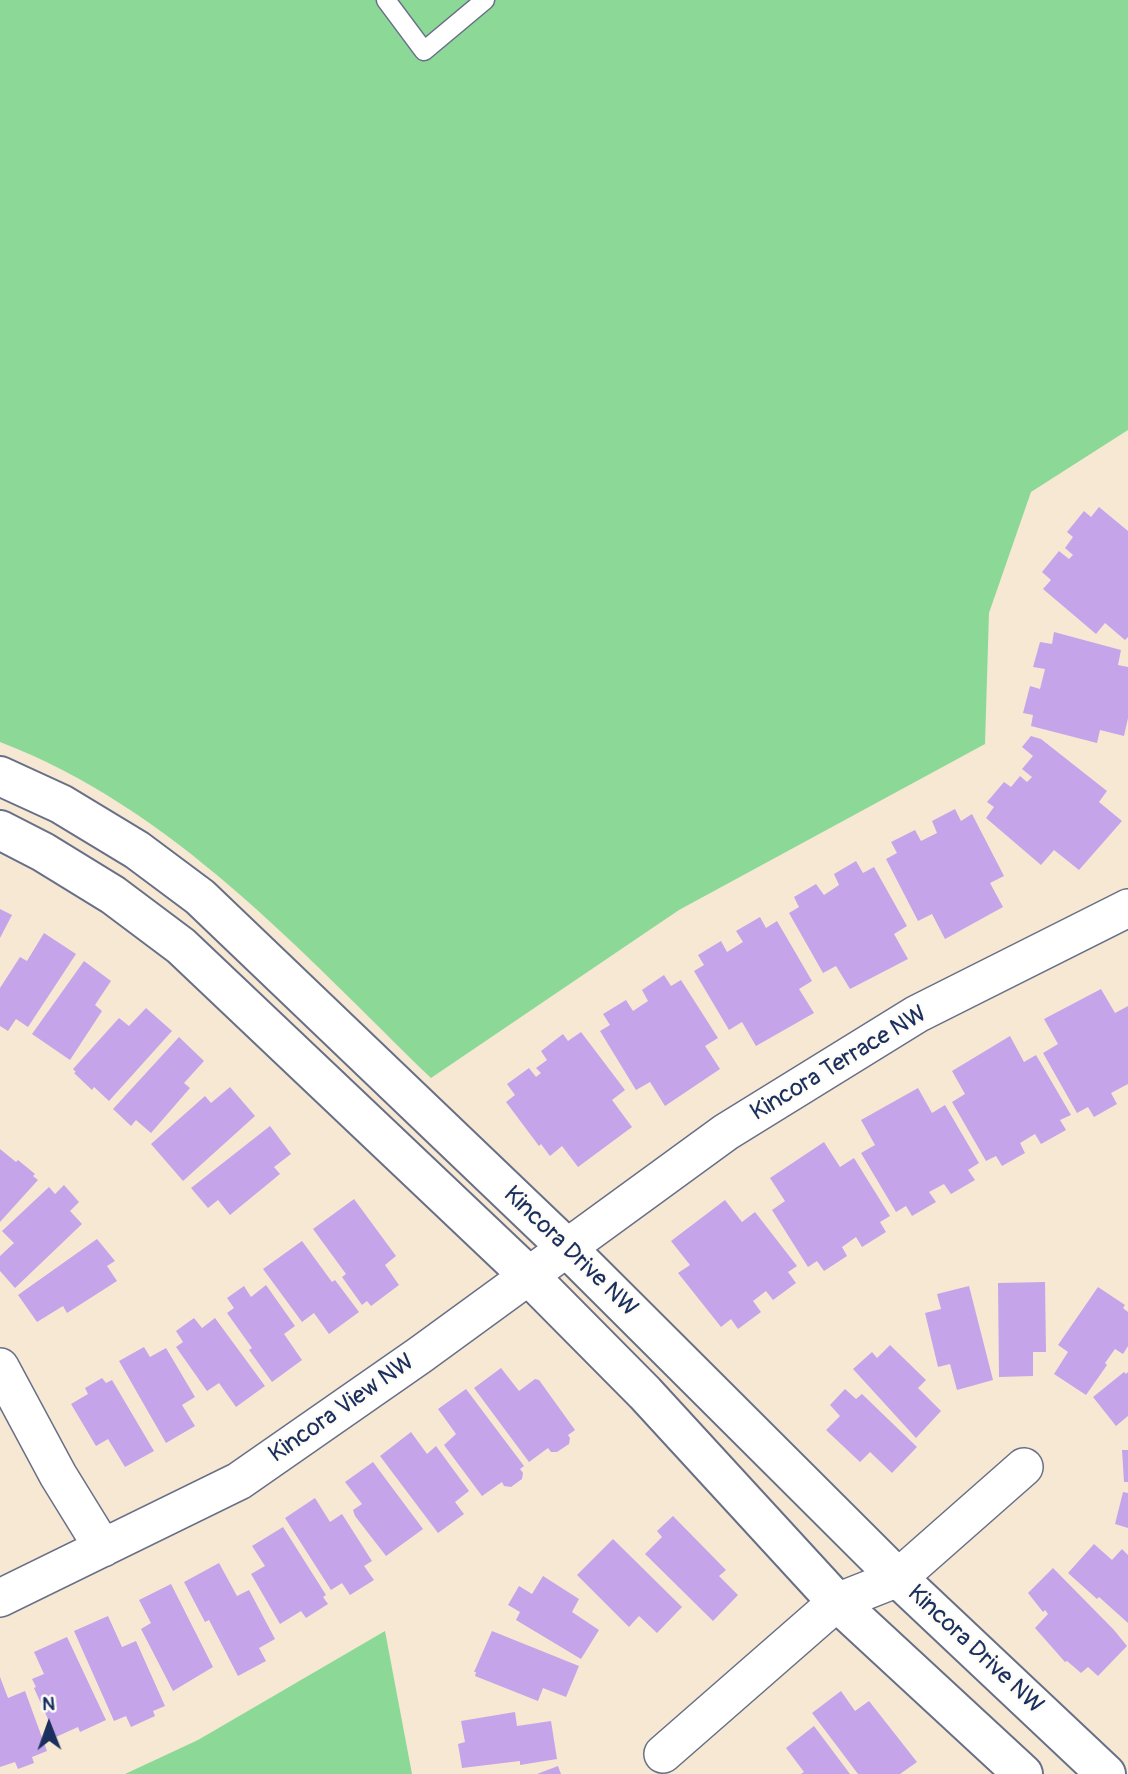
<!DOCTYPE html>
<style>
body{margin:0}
#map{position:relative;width:1128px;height:1774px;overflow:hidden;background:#f7e8d4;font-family:Pangolin,sans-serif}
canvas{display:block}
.north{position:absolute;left:14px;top:1690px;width:70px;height:70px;-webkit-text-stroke:5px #fdfcf7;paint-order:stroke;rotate:359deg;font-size:19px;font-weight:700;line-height:28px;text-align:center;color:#1b2f5e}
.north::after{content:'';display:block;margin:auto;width:24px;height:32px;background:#1b2f5e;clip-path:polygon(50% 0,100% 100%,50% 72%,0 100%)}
</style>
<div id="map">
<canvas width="1128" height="1774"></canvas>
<div class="north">N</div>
</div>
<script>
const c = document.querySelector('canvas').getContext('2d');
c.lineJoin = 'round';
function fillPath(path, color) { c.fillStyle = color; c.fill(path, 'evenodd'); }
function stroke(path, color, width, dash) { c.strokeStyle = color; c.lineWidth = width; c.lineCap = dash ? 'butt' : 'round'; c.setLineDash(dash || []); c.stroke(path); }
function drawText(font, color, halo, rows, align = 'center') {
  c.font = font + ' Pangolin,sans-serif'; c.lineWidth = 5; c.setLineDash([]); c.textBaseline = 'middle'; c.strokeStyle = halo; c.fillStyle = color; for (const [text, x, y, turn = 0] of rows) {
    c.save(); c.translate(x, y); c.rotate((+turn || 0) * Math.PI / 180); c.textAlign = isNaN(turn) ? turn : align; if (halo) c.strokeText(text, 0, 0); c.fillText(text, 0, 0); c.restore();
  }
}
const green = new Path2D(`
 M0,0h1128v430l-97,62 -42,121 -4,131 -306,166 -248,168c-130,-126 -258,-270 -431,-336z
 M385,1631l27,143h-287l73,-34z`);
const building = new Path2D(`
 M1099,507l29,24v106l-3,3 -20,-17 -9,11 -53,-45 8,-9 -9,-8 17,-21 10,8 4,-4 -8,-7 8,-11 -6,-5 17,-21 7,6z
 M1054,632l67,18 -3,15 10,2v51l-4,18 -24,-6 -3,13 -66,-17 2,-11 -10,-2 7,-27 10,3 5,-20 -12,-2 7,-25 12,2z
 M1031,736l10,3 66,52 -8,11 23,19 -43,49 -25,-20 -13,15 -55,-47 8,-11 -7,-5 17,-20 7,5 9,-11 7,6 5,-5 -10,-8 11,-13 -11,-9z
 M955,809l6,12 11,-7 32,62 -14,7 13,24 -58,32 -13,-25 -14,7 -32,-62 11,-6 -6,-11 24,-12 6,11 16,-8 -5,-12z
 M856,861l7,12 11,-6 33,59 -13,8 14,25 -58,30 -14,-23 -13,7 -34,-60 10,-6 -5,-10 22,-13 8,11 15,-10 -5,-11z
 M0,909l12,6 -12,23z
 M760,917l6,11 11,-7 35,60 -13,8 15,24 -58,33 -14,-24 -13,8 -35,-59 10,-6 -6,-10 23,-14 6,11 16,-10 -7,-11z
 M44,933l32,21 -48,73 -12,-8 -8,12 -8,-5v-38l20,-31 7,4z
 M84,961l27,20 -16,24 7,6 -32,49 -38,-26z
 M664,975l7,11 10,-6 37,58 -13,8 15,23 -55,37 -15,-24 -14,8 -36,-59 10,-6 -7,-11 23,-14 7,11 15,-10 -6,-11z
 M1101,989l14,24 13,-7v78l-17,9 6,11 -23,13 -6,-10 -11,6 -34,-60 15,-9 -14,-25z
 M146,1008l26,23 -63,70 -15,-14 -2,3 -18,-17 2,-1 -3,-3 46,-51 10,8z
 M581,1032l44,58 -13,10 20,27 -54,40 -16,-21 -12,10 -9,-12 -2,2 -33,-44 9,-7 -8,-11 22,-16 7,9 5,-4 -5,-5 11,-8 -6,-9 22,-17 5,7z
 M1010,1036l14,26 12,-7 35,60 -11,5 6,10 -25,14 -6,-10 -15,9 5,10 -23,13 -6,-10 -10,5 -34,-59 13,-8 -13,-23z
 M179,1037l25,24 -20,22 6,5 -39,45 -15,-13 -5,6 -18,-17z
 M230,1087l25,29 -72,65 -32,-37 54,-48 6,7z
 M918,1088l14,25 13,-8 34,58 -11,7 7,10 -24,14 -7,-10 -15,8 7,10 -24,14 -6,-10 -10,6 -35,-59 14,-8 -14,-25z
 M270,1126l21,28 -17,13 6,7 -50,41 -12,-15 -10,8 -17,-20z
 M824,1142l16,25 14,-9 36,58 -10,6 6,10 -24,15 -6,-10 -14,10 5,9 -23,15 -7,-10 -9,6 -36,-57 13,-9 -15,-23z
 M0,1149l16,13 2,-2 17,14 -2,2 5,4 -38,42z
 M64,1185l15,17 -9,9 12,13 -67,64 -15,-17v-15l14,-13 -12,-12 47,-44 6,7z
 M354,1199l42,57 -11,9 14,20 -28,21 -4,-5 -5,4 -20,-28 4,-3 -33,-45z
 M725,1200l17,22 13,-10 42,54 -9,6 8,11 -23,17 -7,-9 -13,10 8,11 -23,17 -7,-10 -10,8 -43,-54 12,-8 -19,-24z
 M97,1239l18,22 -8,5 10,15 -50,32 -4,-7 -26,16 -19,-27z
 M302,1241l30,41 3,-2 24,32 -30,22 -15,-21 -12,9 -39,-53z
 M1045,1282l1,70h-13v24l-34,1 -1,-94z
 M266,1285l29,41 -11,8 18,26 -30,22 -23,-32 3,-2 -25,-35 7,-5 -7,-10 17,-12 7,11z
 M969,1286l24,94 -36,10 -7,-26 -12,3 -13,-54 16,-4 -4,-15z
 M1098,1287l27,18 -2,3 5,4v34l-5,8 -8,-5 -10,14 2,2 -21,30 -32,-21 14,-22 -10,-7z
 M194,1318l8,10 13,-10 50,68 -29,21 -17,-24 -12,8 -31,-44 7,-5 -7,-11z
 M890,1345l36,35 -8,8 23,23 -25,27 -63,-69 19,-17 5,6z
 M144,1347l6,10 16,-9 29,49 -13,8 13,21 -29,17 -47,-82z
 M501,1368l18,23 16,-12 4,1 36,50 -7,5 2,3 -1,6 -12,8h-6l-3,-4 -19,14 -55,-74z
 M1124,1372l2,2 2,-2v44l-12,10 -23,-29z
 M102,1378l4,5 6,-3 42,71 -29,16 -17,-28 -12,7 -25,-42 17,-10 -3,-6z
 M466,1389l58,77 -4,3 3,4 -1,6 -11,8 -7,-1 -2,-4 -20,14 -38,-51 12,-11 -18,-25z
 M845,1389l11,10 6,-5 55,53 -25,26 -22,-21 -10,10 -34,-32 14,-14 -10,-11z
 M411,1432l16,22 9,-8 33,45 -14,11 9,12 -26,19 -58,-77z
 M1122,1450h6v32h-4z
 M373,1462l50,67 -37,27 -31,-40 -2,-6 9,-6 -17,-22z
 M1123,1492l5,1v35l-13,-4z
 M315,1498l15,24 12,-8 30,47 -8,5 10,14 -24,15 -8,-12 -11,7 -46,-72z
 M673,1516l53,54 -7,6 19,19 -25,26 -68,-67 17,-17 -5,-6z
 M283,1527l43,68 -3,2 5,7 -22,14 -5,-7 -21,13 -29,-50 14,-8 -13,-20z
 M613,1539l69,68 -25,26 -18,-17 -10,11 -52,-52z
 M1094,1544l18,16 10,-11 6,6v68l-29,-26 -2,2 -29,-26z
 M219,1563l18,33 12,-6 26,49 -16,9 7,13 -28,15 -29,-56 -4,2 -21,-40z
 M1053,1568l61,62 13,16 -29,30 -10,-9 -7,6 -14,-12 -2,1 -30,-34 13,-14 -3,-4 -2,2 -15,-19z
 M543,1576l36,23 -7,13 27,18 -18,29 -65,-39 4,-8 -12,-7 11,-19 13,8z
 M171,1584l42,83 -40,24 -32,-62 10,-6 -12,-23z
 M108,1616l14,31 14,-6 29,65 -12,5 2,5 -24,11 -5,-11 -12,5 -40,-90z
 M492,1631l87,35 -13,31 -23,-9 -5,13 -63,-25 1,-4h-2z
 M67,1637l39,83 -26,12 -2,-5 -22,10 -22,-49 2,-1 -4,-8 12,-5 -10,-22z
 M0,1677l8,21 17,-7 22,60 -15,6 2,6 -16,6 -3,-7 -15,5z
 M841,1691l14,20 14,-10 48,61 -17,12h-42l-46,-61z
 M515,1712l2,14 34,-5 6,38 -37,6v-4l-58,7 -4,-24 7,-2 -4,-21z
 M814,1726l36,48h-49l3,-2 -18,-24z
 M558,1766l3,8h-24z`);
const service = new Path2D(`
 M386,0l38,51 61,-51`);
const minor = new Path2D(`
 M0,1367l58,108 45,73
 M0,1598l239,-117 181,-126 306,-223 191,-118 211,-106
 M663,1754l174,-152 61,-24 126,-111`);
const tertiary = new Path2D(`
 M0,776l61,28 76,46 63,47 367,351 331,330 208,196
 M0,830l43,22 70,43 68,51 347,329 117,118 192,209 186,172`);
const streetNames = [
 ["Kincora Terrace NW",839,1064,-31],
 ["Kincora Drive NW",570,1252,44],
 ["Kincora View NW",342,1409,-35],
 ["Kincora Drive NW",975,1650,43]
];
fillPath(green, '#8cd997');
fillPath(building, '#c5a4ea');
stroke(service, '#687087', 21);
stroke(minor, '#687087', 40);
stroke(tertiary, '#687087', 42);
stroke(service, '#fff', 18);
stroke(minor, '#fff', 37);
stroke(tertiary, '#fff', 38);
drawText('24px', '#1b2f5e', '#fdfcf7', streetNames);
</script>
